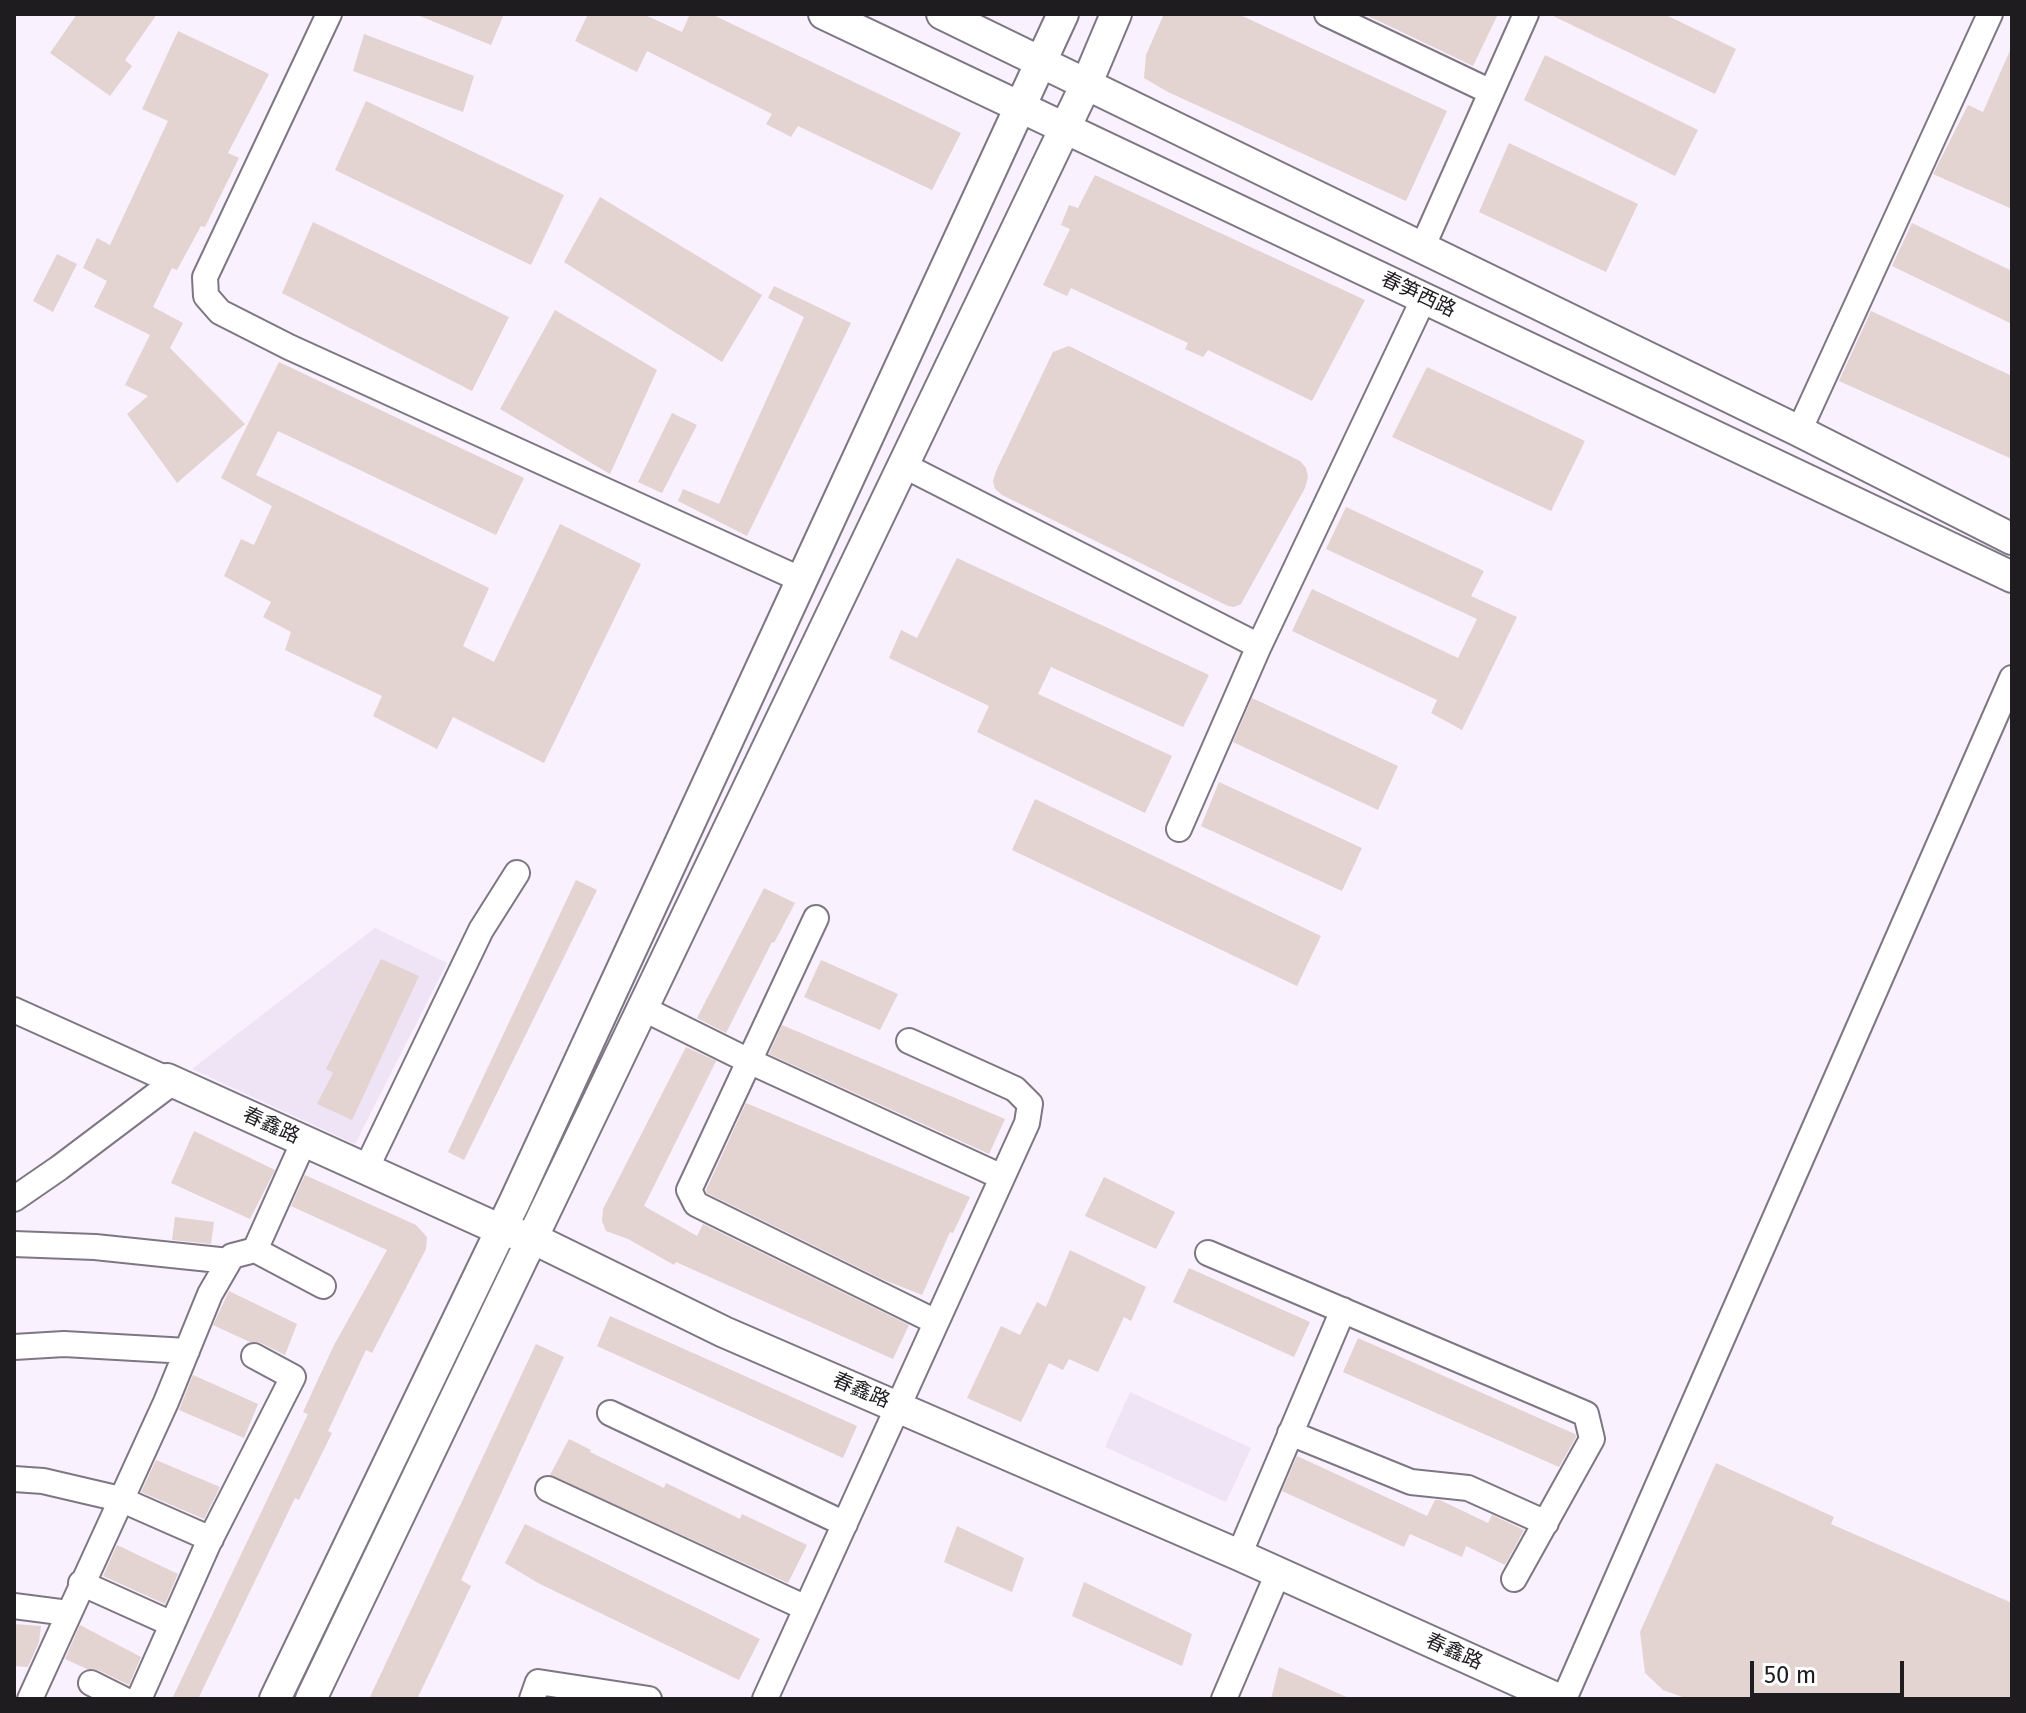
<!DOCTYPE html>
<meta charset="utf-8">
<style>
body{margin:0}
#map{position:relative;width:2026px;height:1713px;overflow:hidden;background:#f9f1fe;font-family:"Fira Sans",sans-serif}
canvas{display:block}
.frame{position:absolute;inset:0;border:16px solid #1f1c20;pointer-events:none}
.scale{position:absolute;left:1750px;top:1661px;width:154px;height:36px;box-sizing:border-box;border:4px solid #1f1c20;border-top:0;padding-left:10px;font-size:24px;line-height:28px;white-space:nowrap;color:#1f1c20;-webkit-text-stroke:6px #fff;paint-order:stroke}
</style>
<div id="map">
<canvas width="2026" height="1713"></canvas>
<div class="frame"></div>
<div class="scale">50 m</div>
</div>
<script>
const c = document.querySelector('canvas').getContext('2d');
c.lineJoin = 'round';
function fillPath(path, color) { c.fillStyle = color; c.fill(path, 'evenodd'); }
function stroke(path, color, width, dash) { c.strokeStyle = color; c.lineWidth = width; c.lineCap = dash ? 'butt' : 'round'; c.setLineDash(dash || []); c.stroke(path); }
function drawText(font, color, halo, rows, align = 'center') {
  c.font = font + ' "Fira Sans","Noto Sans SC",sans-serif'; c.lineWidth = 6; c.setLineDash([]); c.textBaseline = 'middle'; c.strokeStyle = halo; c.fillStyle = color; for (const [text, x, y, turn = 0] of rows) {
    c.save(); c.translate(x, y); c.rotate((+turn || 0) * Math.PI / 180); c.textAlign = isNaN(turn) ? turn : align; if (halo) c.strokeText(text, 0, 0); c.fillText(text, 0, 0); c.restore();
  }
}
const built = new Path2D(`
 M375,928l72,35 -92,181 -163,-75z
 M1130,1392l121,56 -25,54 -121,-55z`);
const building = new Path2D(`
 M77,14h80l-32,46 7,6 -22,30 -60,-43z
 M415,14h89l-13,31z
 M588,14h55l39,18 8,-18h21l250,119 -29,57 -134,-64 -7,11 -25,-13 6,-10 -125,-63 -10,21 -62,-31z
 M1164,14h74l209,97 -41,90 -238,-109 -24,-14 2,-23z
 M1364,14h134l-25,52z
 M1549,14h115l72,35 -21,45z
 M178,31l91,43 -41,79 11,5 -34,69 -4,-1 -24,44 -5,-2 -19,39 30,16 -13,25 75,76 -68,59 -50,-69 21,-18 -23,-11 25,-50 -56,-28 13,-26 -24,-13 14,-30 13,7 58,-124 -26,-12z
 M364,34l110,42 -11,36 -110,-41z
 M2012,46v163l-79,-35 35,-69 15,7z
 M1545,55l153,75 -23,46 -151,-76z
 M366,101l198,94 -33,70 -196,-95z
 M1509,143l129,61 -32,68 -127,-60z
 M1095,175l270,125 -53,101 -104,-51 -5,7 -18,-8 3,-6 -117,-55 -4,8 -24,-11 27,-56 -9,-4 8,-20 9,3z
 M600,197l162,98 -40,67 -158,-100z
 M313,222l196,95 -37,74 -190,-98z
 M1912,223l100,48v53l-120,-58z
 M57,254l20,10 -24,48 -20,-11z
 M774,286l77,37 -104,213 -69,-35 5,-12 36,15 85,-187 -36,-19z
 M555,310l102,60 -47,104 -110,-65z
 M1871,311l141,65v83l-173,-78z
 M1069,346l231,115 6,7 2,9 -3,11 -64,116 -7,3 -6,-1 -226,-111 -7,-6 -2,-8 3,-10 57,-119z
 M279,362l245,116 -28,57 -218,-104 -22,44 233,113 -26,58 31,16 66,-138 81,40 -97,199 -91,-46 -16,32 -64,-33 9,-20 -97,-46 6,-18 -28,-15 8,-15 -47,-26 17,-37 13,6 18,-39 -51,-28z
 M1427,367l158,74 -34,70 -159,-74z
 M672,413l25,12 -35,68 -24,-11z
 M1346,507l138,64 -13,25 46,21 -55,113 -31,-17 6,-13 -145,-69 20,-42 146,69 19,-39 -151,-70z
 M957,558l252,117 -26,52 -132,-60 -13,27 134,62 -27,57 -168,-81 12,-26 -100,-48 12,-28 16,8z
 M1252,698l146,68 -20,44 -145,-68z
 M1219,782l143,66 -20,43 -141,-65z
 M1035,799l286,137 -24,50 -285,-136z
 M576,880l21,10 -133,270 -16,-8z
 M764,888l31,15 -21,40 -2,-1 -46,91 -29,-15z
 M381,959l38,17 -67,144 -35,-16 16,-31 -7,-4z
 M821,960l77,34 -18,36 -76,-33z
 M782,1025l223,94 -16,35 -220,-100z
 M686,1047l30,14 -72,145 53,30 6,-12 206,101 -16,34 -217,-97 -2,3 -46,-26 -22,-8 -4,-10 1,-12z
 M746,1103l224,94 -17,36 -3,-1 -28,63 -38,-15 -177,-87 -1,-3z
 M194,1131l81,39 -25,49 -79,-36z
 M305,1175l111,50 11,12 -1,12 -54,104 -6,-3 -38,81 4,2 -33,67 -4,-2 -97,201h-26l136,-285 -5,-2 30,-65 54,-97 -96,-44z
 M1104,1177l71,35 -19,37 -71,-33z
 M175,1217l39,5 -3,22 -39,-4z
 M1070,1250l76,37 -15,34 -7,-4 -26,55 -29,-13 -6,11 -14,-7 -28,59 -54,-24 34,-72 19,9 17,-33 9,5z
 M1189,1268l121,54 -16,35 -121,-55z
 M229,1291l68,33 -12,31 -24,-12 -11,-1 -37,-17z
 M610,1316l247,110 -14,32 -246,-112z
 M1358,1338l217,96 1,3 -17,30 -216,-95z
 M536,1344l28,13 -103,223 10,6 -54,113h-48z
 M193,1375l65,29 -14,34 -65,-28z
 M569,1439l22,11 -1,2 74,36 2,-5 74,36 2,-5 65,31 -19,38 -238,-108z
 M1297,1456l130,60 8,-16h5l48,23 4,-8 32,15 -19,35 -39,-19 -4,11 -52,-23 -6,13 -122,-56z
 M156,1460l64,27 -16,32 -63,-27z
 M1716,1463l118,54 -3,7 181,79v96h-324l-25,-9 -18,-17 -5,-41z
 M525,1524l235,115 -21,41 -201,-97 -33,-20z
 M957,1526l67,32 -12,34 -68,-30z
 M117,1545l61,29 -13,30 -62,-28z
 M1084,1582l108,52 -10,32 -110,-50z
 M14,1624l27,2 -2,16 -11,25 -14,-1z
 M80,1625l61,32 -12,28 -31,-15 -11,-1 -22,-10z
 M1279,1667l72,32h-80z`);
const minor = new Path2D(`
 M329,14l-124,263 1,19 14,16 69,35 513,233
 M1327,14l164,78
 M1422,248l104,-234
 M1799,431l191,-417
 M903,465l356,181
 M1179,829l80,-183 165,-348
 M816,918l-127,272 7,14 240,118
 M642,1008l107,53 253,116
 M14,1010l153,69
 M366,1169l115,-239 36,-57
 M14,1199l45,-31 114,-86
 M14,1244l81,3 134,14
 M255,1250l68,36
 M1208,1253l378,161 6,25 -78,140
 M14,1347l50,-3 123,7
 M610,1413l235,111
 M1290,1433l121,49 57,6 78,35
 M14,1479l29,2 77,18 91,40
 M548,1489l258,119
 M1239,1555l104,-245
 M81,1583l91,41
 M14,1606l54,7
 M91,1683l32,16
 M30,1699l136,-297 44,-108 22,-38 23,-6 49,-109
 M139,1699l69,-155 85,-167 -39,-21
 M532,1699l6,-17 111,17
 M765,1699l262,-576 3,-19 -15,-15 -106,-48
 M1224,1699l54,-126
 M1564,1699l448,-1021`);
const major = new Path2D(`
 M824,14l1188,563
 M942,14l857,417 213,108
 M167,1079l334,151 31,8 192,94 515,223 319,144
 M275,1699l240,-498 548,-1187
 M311,1699l778,-1621 27,-64`);
const streetNames = [
 ["春笋西路",1418,295,25],
 ["春鑫路",271,1126,24],
 ["春鑫路",861,1391,23],
 ["春鑫路",1454,1652,24]
];
fillPath(built, '#efe3f6');
fillPath(building, '#e3d3d1');
stroke(minor, '#7e7783', 28);
stroke(major, '#7e7783', 34);
stroke(minor, '#fff', 24);
stroke(major, '#fff', 30);
drawText('20px', '#1f1c20', '#fff', streetNames);
</script>
